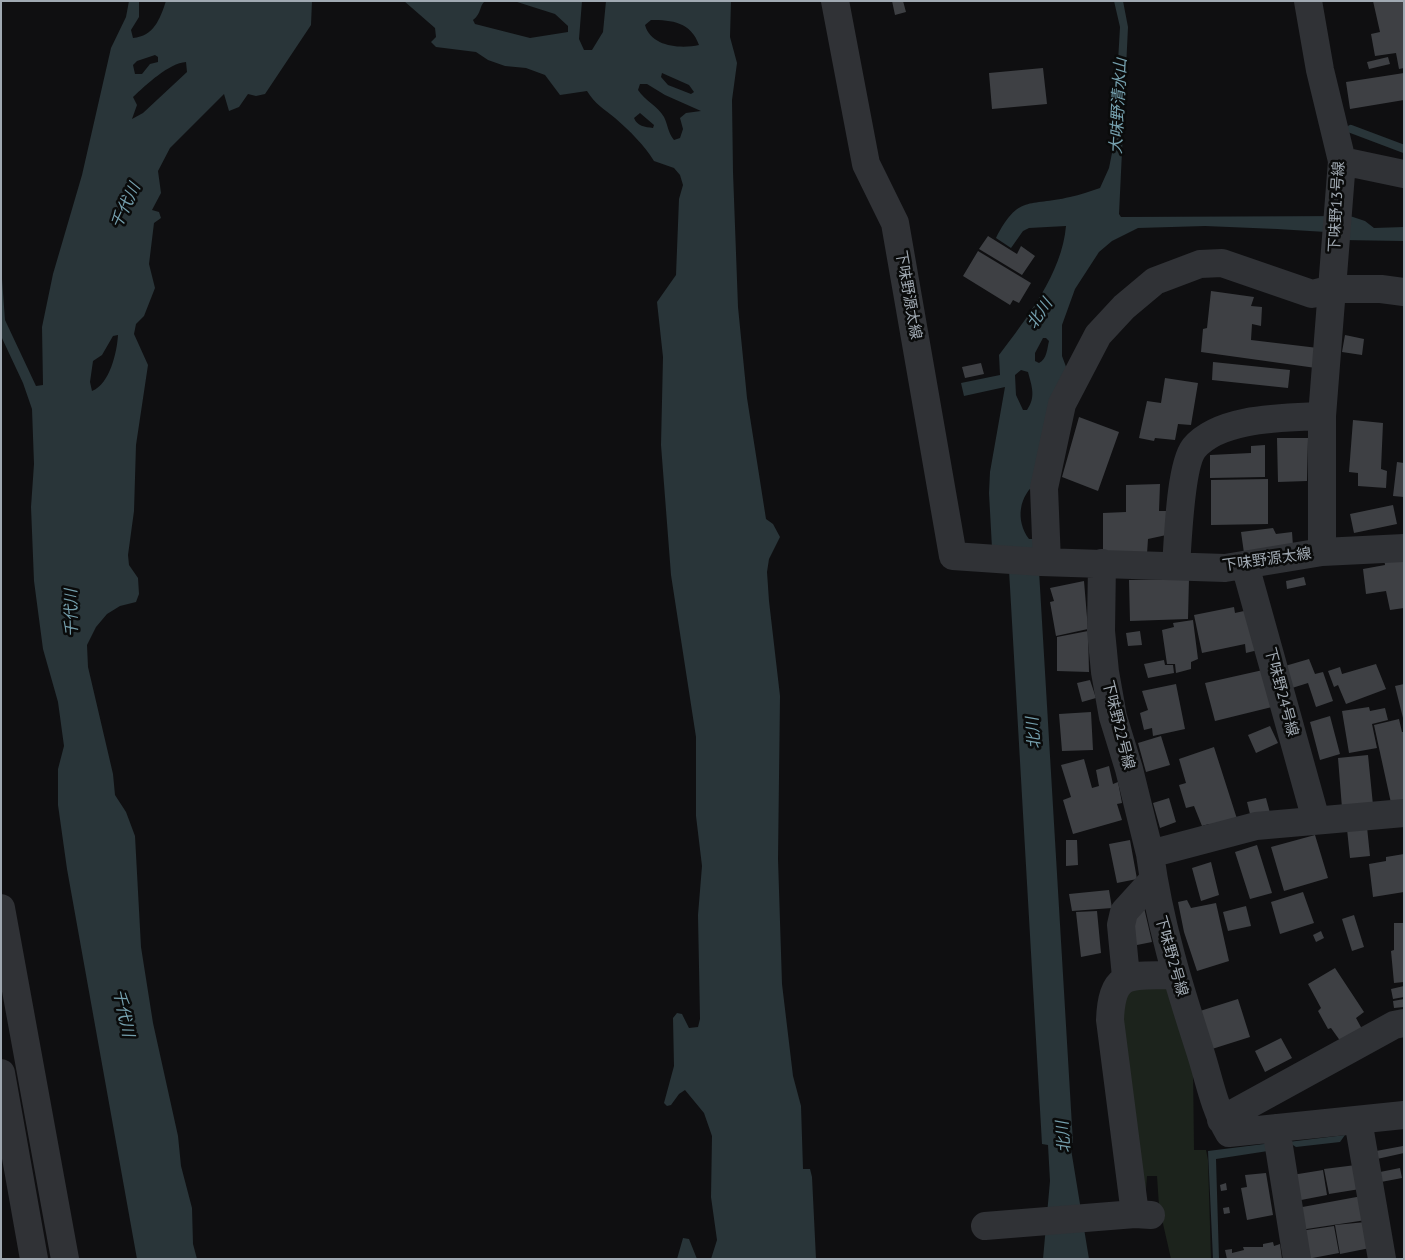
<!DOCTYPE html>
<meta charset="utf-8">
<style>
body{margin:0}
#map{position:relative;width:1405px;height:1260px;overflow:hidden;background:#0f0f11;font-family:"PT Sans",sans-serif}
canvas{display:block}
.frame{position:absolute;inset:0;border:2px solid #a0a9b2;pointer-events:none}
</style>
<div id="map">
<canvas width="1405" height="1260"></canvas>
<div class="frame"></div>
</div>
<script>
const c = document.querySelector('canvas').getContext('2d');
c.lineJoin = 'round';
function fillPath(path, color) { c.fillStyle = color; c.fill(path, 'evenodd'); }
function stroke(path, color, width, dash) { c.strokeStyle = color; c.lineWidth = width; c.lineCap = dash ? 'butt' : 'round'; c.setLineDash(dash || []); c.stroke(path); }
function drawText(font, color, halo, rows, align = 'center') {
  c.font = font + ' "PT Sans","Noto Sans JP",sans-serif'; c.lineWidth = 5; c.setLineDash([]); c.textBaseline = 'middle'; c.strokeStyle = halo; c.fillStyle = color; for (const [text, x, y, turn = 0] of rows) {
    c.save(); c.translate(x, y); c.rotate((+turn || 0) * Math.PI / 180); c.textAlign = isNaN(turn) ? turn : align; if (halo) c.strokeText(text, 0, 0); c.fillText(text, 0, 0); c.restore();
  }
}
const green = new Path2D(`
 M1164,980l29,87 1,83h12l2,10 3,99h-40l-12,-53 -2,-30h-10l-1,13 -5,4 -21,-204z`);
const water = new Path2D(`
 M129,1h10v16l-8,13 2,8c21,-2 27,-19 33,-37h146l-1,24 -46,69 -9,2 -8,-2 -9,13 -10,4 -5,-17 -54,54 -12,23 3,22 -9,17 7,2 2,6 -7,5 -5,41 6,24 -11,28 -8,8 -2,10 14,31 -12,80 -2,66 -6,44 1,10 9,13 1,16 -3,8 -16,4 -13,8 -11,13 -9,18 1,22 25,107 2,21 11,17 9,24 6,111 12,76 25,113 3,30 11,42 1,36 4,15h-60l-70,-390 -9,-64v-36l6,-23 -6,-44 -15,-53 -9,-68 -3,-74 3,-43 -2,-55 -9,-26 -22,-47v-71l4,55 31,66 7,-1 -1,-58 11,-53 29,-99 29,-127 15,-31zM155,55l3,2v5l-8,2 -8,10h-7l-2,-9 4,-4zM186,62l1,10 -44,41 -11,6 5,-14 -4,-8c13,-12 36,-34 53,-35zM118,335c-1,17 -8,49 -26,56l-2,-9 3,-21 9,-6 11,-19z
 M404,1h81c-6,5 -3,12 -12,19l2,4 55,14 38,-6v-6l-13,-12 -41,-13h68l-3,38 5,11h8l11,-18 3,-31h125l-1,36 7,26 -5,37 1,72 5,135 9,91 19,121 7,5 7,13 -11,22 -2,13 2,29 11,95 -2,163 4,125 11,92 8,30 2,63h7l2,8 4,82h-105l6,-19 -6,-43 1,-61 -8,-23 -19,-23 -6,4 -8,11 -4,1 -3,-3 10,-37 -1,-48 4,-5 5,1 7,14 9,-1 2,-8 -2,-104 4,-49 -6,-50v-79l-25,-162 -10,-130 2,-88 -6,-55 19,-27 3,-76 4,-14 -3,-10 -6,-7 -20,-7c-10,-16 -24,-30 -39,-43 -11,-9 -20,-14 -28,-27l-27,4 -15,-20 -19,-7 -21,-2 -17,-6 -12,-8 -40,-5 -5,-5 5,-5 -1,-9zM651,20c21,0 40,2 48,25 -18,4 -48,2 -54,-20zM662,73l27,12 5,7 -3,2 -23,-9 -7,-8zM640,84h7l18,11 36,16 -15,2 -6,5 3,11 -3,9 -6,2c-6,-7 -6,-15 -10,-23 -6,-11 -19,-16 -26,-27zM640,113l14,12 -1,3c-8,-1 -16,-2 -19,-10z
 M1114,1h9l5,26 -9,187 2,3 229,-1 15,5 9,7 30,-1v14l-62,-1 -16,-8 -49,-3 -72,-3 -67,2 -26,13 -13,11 -24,37 -13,36v31l6,16 -31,110c-18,14 -22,38 -8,57h6l4,32 34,572h-3l19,116h-46l7,-78 -2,-36 -6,-1 -33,-574 -17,-22 -3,-55 1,-21 15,-85 -41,9 -3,-13 39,-8 -1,-20c28,-37 63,-82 67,-129l-37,2 -6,3 -12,17 -15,-10c23,-44 32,-31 74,-41 10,-2 20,-6 30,-9l9,-20 4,-20 7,-121zM1043,338h3l3,3c-2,8 -2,18 -10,22l-4,-2v-8zM1021,370l7,2c4,15 8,25 -1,38h-4l-7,-15 -1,-20z
 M1345,1135l-5,7 -44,5 -8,-5z
 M1272,1143l-4,8 -52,8 3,100h-6l-5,-108z
 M683,1238l6,1 8,20h-20z`);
const stream = new Path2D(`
 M1351,129l53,20`);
const building = new Path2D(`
 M892,1h11l3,11 -11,3z
 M1373,1h31v67l-5,1 -3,-16 -21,3 -4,-22 9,-2z
 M1388,57l2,7 -21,5 -2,-7z
 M1043,68l4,36 -55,5 -3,-36z
 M1404,73v27l-54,9 -4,-27z
 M988,236l29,18 4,-8 14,10 -13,19 -43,-26z
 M978,251l53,32 -12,20 -6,-3 -3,5 -47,-29z
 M1211,291l43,6 -3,9 11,1 -1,19 -9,-2 -1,16 67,8 -2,20 -115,-16 2,-23 4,-1z
 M1345,335l19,4 -2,16 -20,-3z
 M1213,362l77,8 -2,18 -76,-8z
 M981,363l3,11 -19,4 -3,-11z
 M1165,378l33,5 -7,42 -13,-1 -3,16 -20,-2 -1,3 -15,-3 8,-37 14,2z
 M1079,417l40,15 -21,59 -36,-14z
 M1353,420l30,3 -2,46 6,2 -1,17 -28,-2v-13l-9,-1z
 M1277,438h31l-1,43 -29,1z
 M1265,445v32l-55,1v-23l41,-2v-7z
 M1397,462l7,1v34l-11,-1z
 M1268,479v45l-57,1v-45z
 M1160,484l-1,27h11l1,23 -23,5 -1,15 -44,2v-43l23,-1v-27z
 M1393,505l4,19 -43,9 -4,-19z
 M1273,528l3,6 16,-2 1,14 -49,7 -3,-21z
 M1384,557h20v51l-14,2 -4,-19 -20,3 -3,-25 22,-4z
 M1304,577l2,8 -19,4 -1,-8z
 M1189,579l-1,40 -58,2 -1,-41z
 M1084,581l4,48 -32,7 -6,-34 4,-1 -4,-13z
 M1234,607l1,6 9,-2 14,39 -12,3 -1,-9 -43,9 -8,-38z
 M1193,620l5,39 -7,3v7l-15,4 -1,-9h-8l-5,-34 12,-3 -1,-4z
 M1088,631l1,41 -32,-1v-34z
 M1140,631l2,14 -14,1 -2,-13z
 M1309,659l6,15 8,-2 10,29 -17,6 -8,-24 -16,5 -7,-22z
 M1164,660l1,5h8l1,8 -26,5 -4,-14z
 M1376,664l10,25 -40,15 -8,-19 -4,2 -6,-16 12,-4 2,7z
 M1263,670l9,37 -57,14 -10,-38z
 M1090,680l6,18 -14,4 -5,-19z
 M1176,684l9,45 -32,7 -1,-8 -8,2 -4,-17 8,-3 -6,-19z
 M1404,684v34h-1l-8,-32z
 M1369,707l1,4 15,-3 3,12 -16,4 5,24 -28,5 -7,-42z
 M1091,712l2,38 -31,1 -3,-37z
 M1330,716l10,38 -20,6 -10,-38z
 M1399,719l3,13h2v68l-13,3 -17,-78z
 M1270,726l8,17 -22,10 -8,-18z
 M1161,736l9,29 -24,7 -8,-29z
 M1214,747l24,75 -27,9 -2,-7 -7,2 -8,-20 -8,2 -7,-23 7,-2 -7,-24z
 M1368,755l5,50 -31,3 -4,-50z
 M1084,759l8,29 7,-2 -3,-16 13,-4 4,18 5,-2 4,21 -5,1 5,16 -49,14 -10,-34 8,-3 -10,-32z
 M1169,798l7,24 -16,6 -7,-25z
 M1266,798l4,15 -19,5 -4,-16z
 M1367,827l3,29 -20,2 -3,-29z
 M1315,835l13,43 -44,13 -13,-44z
 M1066,840h11l1,25 -12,1z
 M1130,840l7,39 -20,4 -8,-39z
 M1257,845l15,48 -22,6 -15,-47z
 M1404,854v38l-31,5 -4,-33 17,-3v-4z
 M1211,862l8,33 -18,6 -9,-33z
 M1109,890l3,18 -40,3 -3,-17z
 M1303,892l11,31 -34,11 -9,-32z
 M1142,899l10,43 -20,4 -5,-30z
 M1187,900l4,8 25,-5 13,58 -32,10 -13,-39 -6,-30z
 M1246,906l5,20 -23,5 -5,-19z
 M1097,911l4,42 -20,4 -5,-45z
 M1354,915l10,32 -12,4 -10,-32z
 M1394,923h10v59l-10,1 -3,-32 3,-1z
 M1321,931l3,7 -8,4 -3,-7z
 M1335,968l29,44 -8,6 6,11 -21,13 -10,-14 -3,1 -10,-18 3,-3 -13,-24z
 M1404,986v11l-11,2 -2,-10z
 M1238,999l12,38 -38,12 -12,-38z
 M1404,999v8l-10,1 -1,-7z
 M1281,1038l11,20 -27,14 -10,-21z
 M1403,1146l1,7 -27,6 -1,-8z
 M1356,1165l4,24 -31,5 -5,-25z
 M1400,1168l2,10 -21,4 -1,-10z
 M1323,1170l4,25 -31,6 -4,-26z
 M1266,1173l7,42 -26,5 -6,-32 6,-1 -2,-12z
 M1226,1183l1,7 -6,1 -1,-6z
 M1362,1196l4,24 -66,10 -3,-22z
 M1229,1207l1,6 -6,1 -1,-6z
 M1366,1222l4,26 -30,6 -5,-29z
 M1334,1226l5,27 -32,6 -7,-28z
 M1273,1242l1,4 6,-2 2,15h-55l-2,-9 7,-1v4l12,-3 -1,-3h20v-3z`);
const minor = new Path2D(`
 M835,1l31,163 29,59 58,333 88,6 184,6 97,-16 82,-4
 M1308,1l12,69 22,91 -20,255v136
 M1342,161l62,13
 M1047,562l-3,-74 18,-84 36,-69 26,-28 31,-26 45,-17 22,-1 90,31 20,-5h49l23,3
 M1102,563l-1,68 4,41 8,45 16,52 21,85
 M1245,565l71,255
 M1176,566c2,-25 4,-100 18,-118 26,-31 90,-30 128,-32
 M1404,813l-148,13 -106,28c9,68 29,132 50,197 9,28 14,57 29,82l175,-18
 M1,908l64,351
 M1126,977l-5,-52 3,-13 29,-32
 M1,1073l33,186
 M1221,1120l173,-95 10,-2
 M1358,1120l24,139
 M1276,1128l21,131
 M1135,1214l-25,-194c2,-53 23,-43 66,-45
 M985,1226l150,-12 16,1`);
const streetNames = [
 ["下味野13号線",1337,207,-87],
 ["下味野源太線",908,295,80],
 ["下味野源太線",1267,560,-8],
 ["下味野24号線",1281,692,75],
 ["下味野22号線",1118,725,76],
 ["下味野2号線",1171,956,74]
];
const waterNames = [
 ["大味野清水山",1119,106,-87],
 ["千代川",126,206,-65],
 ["北川",1040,314,-56],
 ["千代川",72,613,-91],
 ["北川",1034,733,-94],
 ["千代川",123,1013,78],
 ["北川",1064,1137,-94]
];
fillPath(green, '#1c231c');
fillPath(water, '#293539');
stroke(stream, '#293539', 8);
fillPath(building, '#3e4044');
stroke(minor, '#303236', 28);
drawText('15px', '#a0a9b2', '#0a0b0b', streetNames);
drawText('italic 16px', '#75a0ae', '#0a0b0b', waterNames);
</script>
